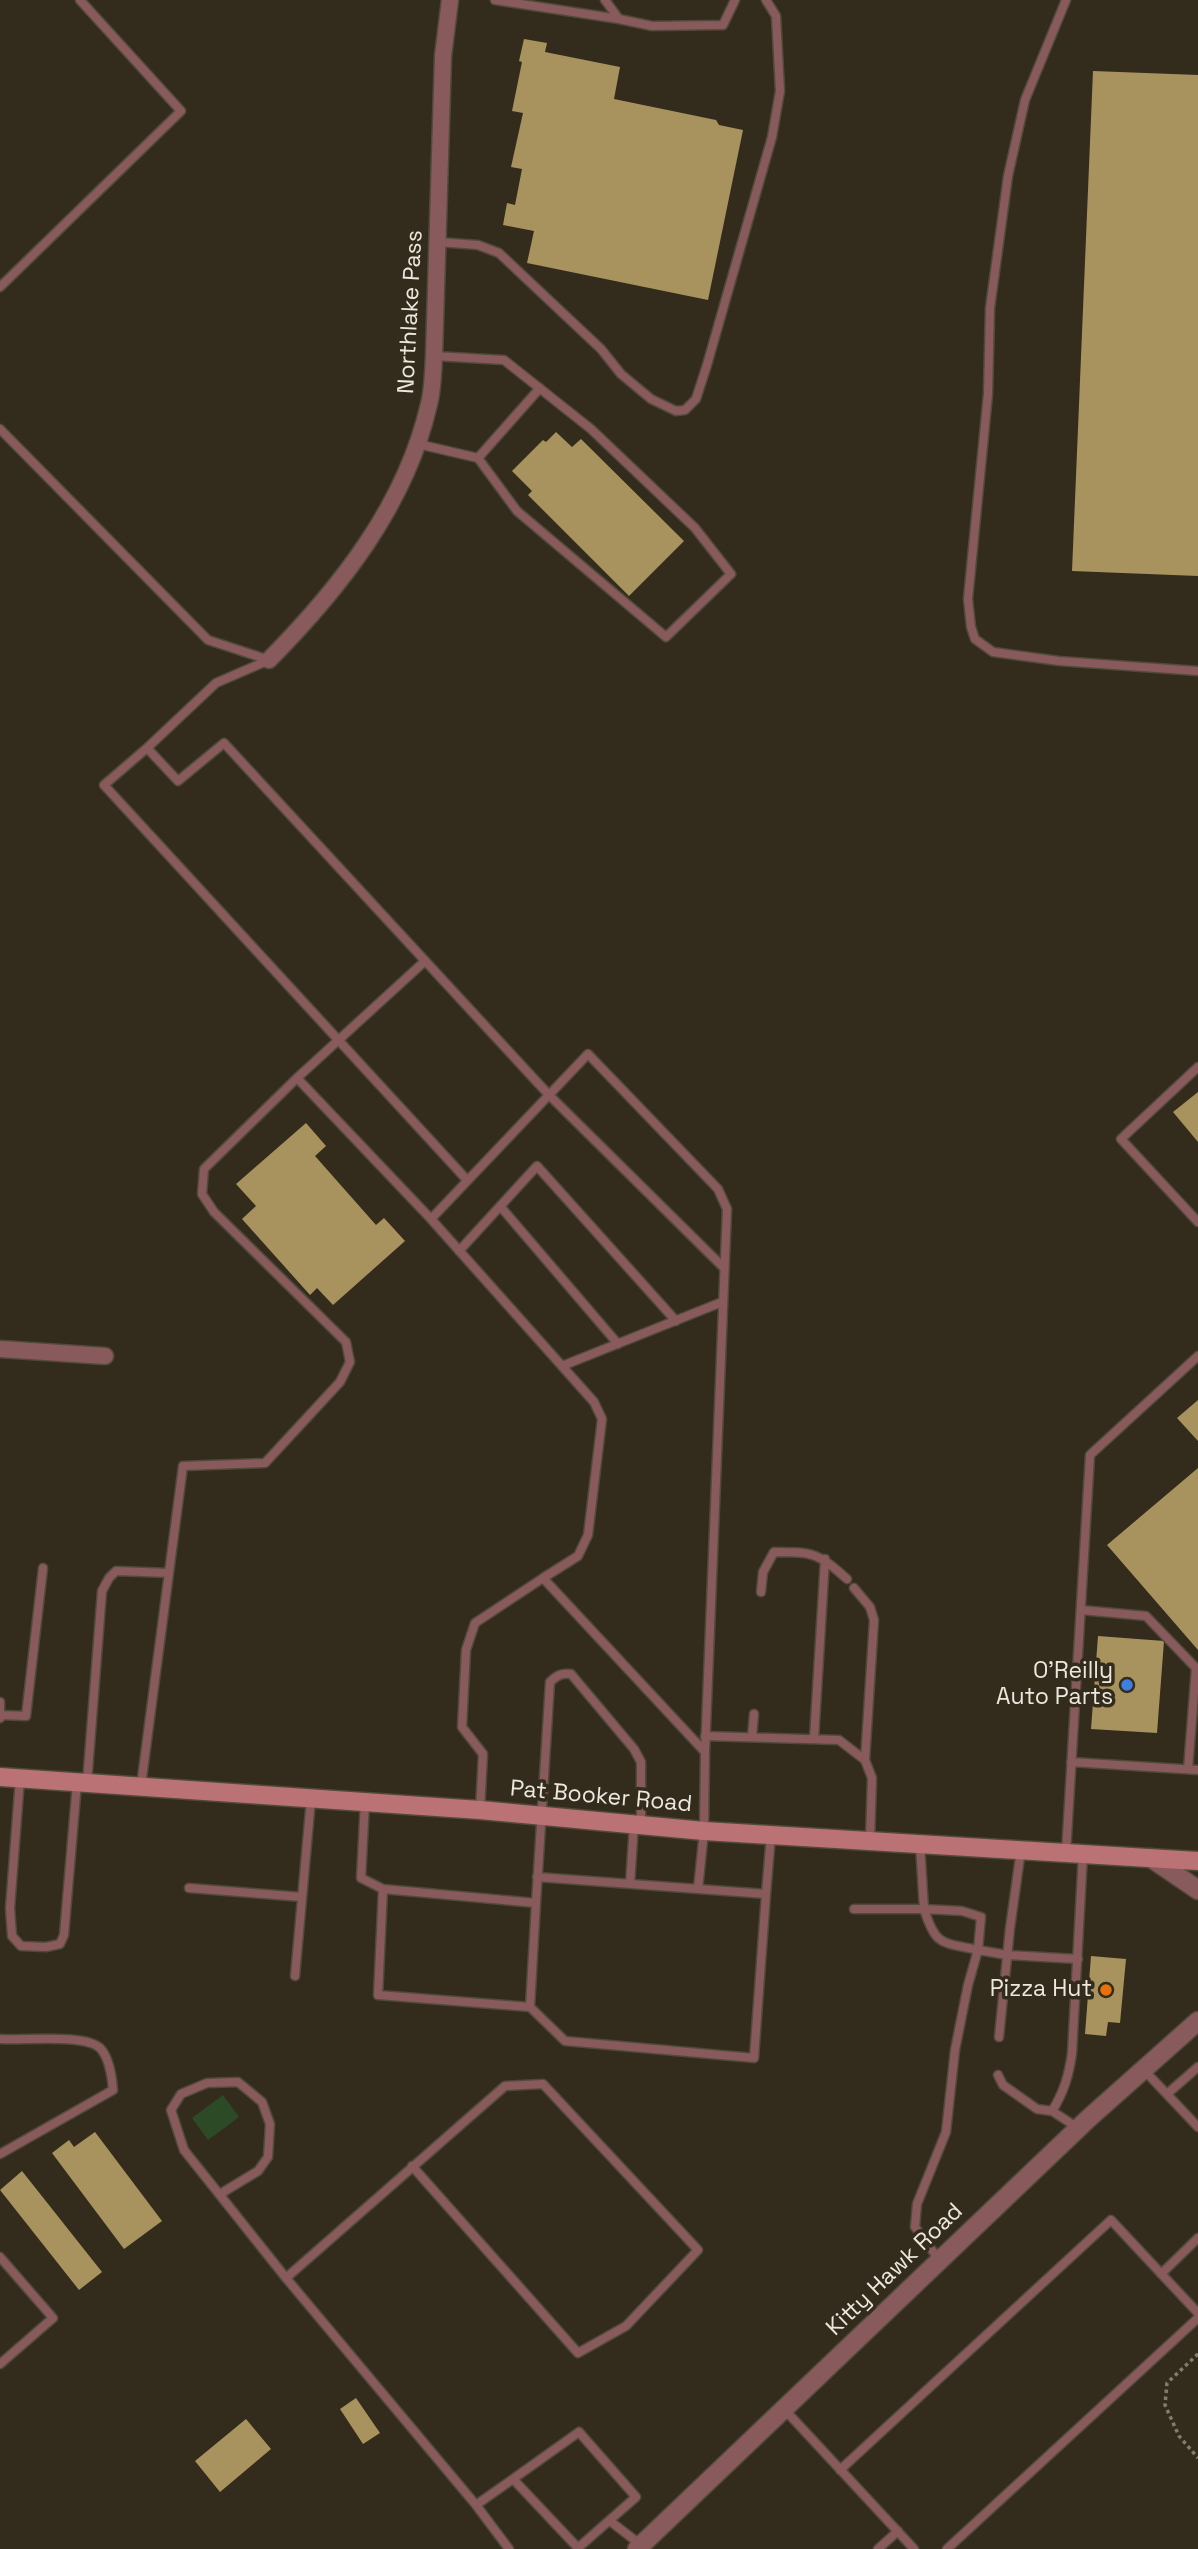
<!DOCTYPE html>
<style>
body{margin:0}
canvas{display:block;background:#332c1c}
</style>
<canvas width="1198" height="2549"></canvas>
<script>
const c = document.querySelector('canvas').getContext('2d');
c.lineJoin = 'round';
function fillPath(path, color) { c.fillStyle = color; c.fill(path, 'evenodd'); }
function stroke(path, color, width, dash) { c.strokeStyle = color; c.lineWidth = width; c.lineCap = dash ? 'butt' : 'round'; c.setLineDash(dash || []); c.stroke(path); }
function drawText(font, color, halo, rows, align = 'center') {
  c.font = font + ' "Space Grotesk",sans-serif'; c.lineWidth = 7; c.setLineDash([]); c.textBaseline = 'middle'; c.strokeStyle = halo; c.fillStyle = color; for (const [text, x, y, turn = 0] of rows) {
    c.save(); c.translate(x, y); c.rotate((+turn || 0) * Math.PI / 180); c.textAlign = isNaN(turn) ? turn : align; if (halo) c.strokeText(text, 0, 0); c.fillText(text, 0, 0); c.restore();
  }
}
const green = new Path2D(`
 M223,2095l16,22 -31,23 -16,-22z`);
const building = new Path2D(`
 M524,39l23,4 -2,9 75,15 -6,32 102,21 3,5 24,5 -35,170 -181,-37 7,-32 -31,-6 4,-22 8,2 7,-36 -11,-2 12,-54 -11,-2 10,-49 -3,-1z
 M1093,71l105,4v501l-126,-5z
 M556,432l16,15 9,-8 103,102 -55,55 -101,-101 4,-4 -20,-20 31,-31 3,2z
 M1198,1092v50l-25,-30z
 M306,1123l20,23 -11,10 61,69 8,-7 21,23 -72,64 -16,-17 -7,7 -68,-76 14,-13 -20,-22z
 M1198,1400v41l-21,-23z
 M1198,1468v182l-91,-105z
 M1098,1636l66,5 -7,92 -66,-4z
 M1091,1956l35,3 -6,64 -12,-1 -2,14 -21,-2z
 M95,2132l67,89 -38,28 -72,-96 17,-13 5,7z
 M22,2171l80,101 -23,18 -79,-100z
 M356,2398l24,35 -17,11 -23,-35z
 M246,2419l25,30 -51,43 -25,-31z`);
const path = new Path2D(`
 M1198,2354l-31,29 -2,22 14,31 19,22`);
const service = new Path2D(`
 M495,0l124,19
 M605,0l14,19 33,7 71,-1 12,-25
 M1066,0l-41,100 -17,76 -18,132 -2,86 -20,205 3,28 4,12 18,13 66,9 139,10
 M438,242l40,3 21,8 102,96 20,25 30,25 25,12 9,-1 11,-11 11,-34 65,-228 8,-46 -4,-75 -10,-16
 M0,287l181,-176 -101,-111
 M434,356l70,4 87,69 104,99 36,46 -65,63 -149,-126 -39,-53
 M0,429l208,211 61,20
 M418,444l60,14 62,-70
 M147,748l69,-65 53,-23
 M1198,1067l-77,72 77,83
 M297,1078l128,-117
 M467,1180l-363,-395 43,-37 31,33 46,-38 325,352 175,173
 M500,1206l118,138
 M431,1219l163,183 8,17 -14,116 -10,21 -35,22
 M459,1251l78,-85 139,155
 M562,1366l160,-64
 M854,1588l16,19 4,13 -9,140
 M761,1592l2,-20 11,-20c40,0 44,1 73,27
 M1081,1610l65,6 50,52 -8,101
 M0,1702v16
 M0,1715l26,1 17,-148
 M705,1736l134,4 26,20 7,18 -2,63
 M752,1737l2,-23
 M814,1739l11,-180
 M1071,1762l127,8
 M20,1778l-10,130 2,28 9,10 25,1 14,-3 4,-9 13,-152
 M87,1783l15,-192 7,-13 7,-7 53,2
 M141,1786l42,-320 82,-3 75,-81 10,-20 -4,-20 -132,-130 -12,-18 2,-25 93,-91 134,141 157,-165 130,135 9,20 -22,543
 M365,1802l-4,76 22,11
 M480,1810l3,-56 -21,-27 4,-77 9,-27 68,-45 162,174 -1,79 -6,58
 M1066,1853l24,-398 108,-99
 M630,1884l4,-60
 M189,1888l113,9
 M766,1894l5,-59
 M536,1903l-6,104 -152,-12 5,-106 153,14 14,-221c7,-7 12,-9 21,-8l63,75 7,13v62
 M854,1909h70l-4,-65
 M295,1976l16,-177
 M530,2007l35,34 189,17 12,-164 -229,-17
 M999,2037l11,-109 11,-78
 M0,2039c23,2 87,-6 101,10 9,11 11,28 12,41l-113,64
 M1143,2069l55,58
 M998,2075l5,10 34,24 15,2 26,17
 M1167,2094l31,-27
 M1052,2111c12,-19 17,-36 20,-58l11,-199
 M412,2166l166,187 48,-27 72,-76 -155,-166 -38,2 -219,192 190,227 33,44
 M220,2194l38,-23 10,-14 2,-33 -8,-22 -24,-20 -31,1 -26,11 -10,16 13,40 102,128
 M0,2257l53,61 -53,46
 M940,2261l-25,-34 2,-23 29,-72 9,-82 13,-65 10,-35c-36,-8 -42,-3 -54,-41l38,2 19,6 -3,33 29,5 71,4
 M1161,2274l37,-36
 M785,2410l129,139
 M840,2470l271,-250 87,93
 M476,2505l37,-26 65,69 58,-51 -57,-65 -66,47
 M610,2521l31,24
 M878,2549l20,-18
 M947,2549l251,-231`);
const minor = new Path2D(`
 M269,660c71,-72 137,-155 160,-256 4,-15 4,-32 5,-48l9,-300 7,-56
 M0,1349l105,7`);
const tertiary = new Path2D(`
 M1151,1858l47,32
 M637,2549l452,-431 109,-97`);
const secondary = new Path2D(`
 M0,1777l480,33 224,21 494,30`);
const markers = [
 [1127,1685,7,"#3f7fe0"],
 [1106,1990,7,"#e8710a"]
];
const streetNames = [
 ["Northlake Pass",411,312,-87],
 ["Pat Booker Road",601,1797,5],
 ["Kitty Hawk Road",895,2270,-44]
];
const poiNames = [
 ["O'Reilly",1113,1672],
 ["Auto Parts",1113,1698],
 ["Pizza Hut",1092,1990]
];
fillPath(green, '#2d4a27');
fillPath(building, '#a8935e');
stroke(service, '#514a3b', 11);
stroke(minor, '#514a3b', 19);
stroke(tertiary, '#514a3b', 21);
stroke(secondary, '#514a3b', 21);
stroke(path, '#827c6f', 3.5, [3.5, 3.5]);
stroke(service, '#885a5c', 8);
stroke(minor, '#885a5c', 16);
stroke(tertiary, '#885a5c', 18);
stroke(secondary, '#bb7275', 18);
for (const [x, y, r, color] of markers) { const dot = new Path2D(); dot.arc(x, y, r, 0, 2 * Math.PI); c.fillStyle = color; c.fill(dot); stroke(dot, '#332c1c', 2.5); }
drawText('23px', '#ece8de', '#332c1c', streetNames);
drawText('23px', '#ece8de', '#332c1c', poiNames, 'right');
</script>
